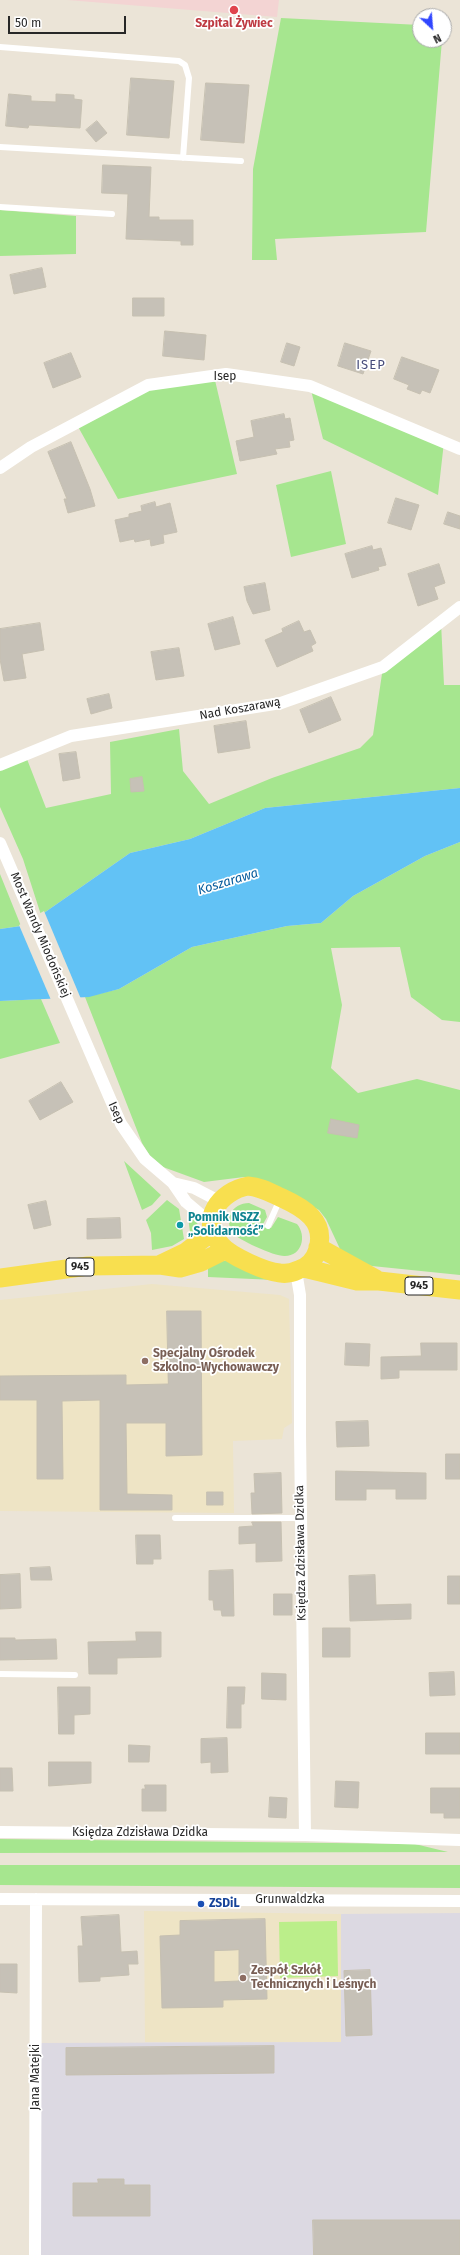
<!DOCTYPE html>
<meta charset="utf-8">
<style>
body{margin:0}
#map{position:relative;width:460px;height:2255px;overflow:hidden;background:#ebe4d7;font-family:"Fira Sans",sans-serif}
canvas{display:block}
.north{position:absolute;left:412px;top:8px;width:40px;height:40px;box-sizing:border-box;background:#fff;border:1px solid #a9a9a9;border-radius:50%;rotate:154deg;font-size:11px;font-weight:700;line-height:16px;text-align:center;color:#272727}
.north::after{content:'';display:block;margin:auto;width:14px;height:18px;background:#3046ff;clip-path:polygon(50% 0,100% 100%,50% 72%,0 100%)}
.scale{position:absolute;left:8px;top:16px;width:118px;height:18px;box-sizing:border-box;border:2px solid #272727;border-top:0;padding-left:5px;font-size:12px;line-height:14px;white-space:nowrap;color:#272727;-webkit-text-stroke:3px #fff;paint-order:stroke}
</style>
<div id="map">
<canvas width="460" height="2255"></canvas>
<div class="north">N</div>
<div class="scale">50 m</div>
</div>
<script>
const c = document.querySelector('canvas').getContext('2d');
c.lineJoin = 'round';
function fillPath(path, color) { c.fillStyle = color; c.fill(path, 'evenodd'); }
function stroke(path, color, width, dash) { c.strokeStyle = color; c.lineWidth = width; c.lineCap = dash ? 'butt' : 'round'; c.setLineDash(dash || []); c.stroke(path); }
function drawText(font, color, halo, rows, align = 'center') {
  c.font = font + ' "Fira Sans",sans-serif'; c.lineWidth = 3.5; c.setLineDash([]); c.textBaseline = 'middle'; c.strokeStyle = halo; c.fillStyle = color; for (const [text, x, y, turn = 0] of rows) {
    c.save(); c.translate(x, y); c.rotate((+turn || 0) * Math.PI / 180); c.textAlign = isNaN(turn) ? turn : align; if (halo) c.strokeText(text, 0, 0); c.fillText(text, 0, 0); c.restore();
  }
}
const industrial = new Path2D(`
 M460,1913v342h-425l1,-212 305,-1v-128z`);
const education = new Path2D(`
 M152,1284l128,11 9,4 3,124 -8,5 -2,11 -49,2 1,72 -234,-2v-211z
 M144,1911l197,3v128h-196z`);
const medical = new Path2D(`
 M67,0h212l-2,17z`);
const green = new Path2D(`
 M281,18l139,7v15h22l-16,192 -151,7 2,21h-25l1,-91z
 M0,210l76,6v38l-76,2z
 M214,376l23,98 -119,25 -42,-76 72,-38z
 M310,386l134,56 -6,53 -115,-56z
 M331,471l15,73 -55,13 -15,-72z
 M441,622l3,63h16v103l-195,20 -75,31 -60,14 -89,62 -18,-56 -23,-52v-38l25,-15 21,54 65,-14 -1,-52 69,-13 4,42 26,33 63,-26 88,-30 13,-13 10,-68z
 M460,842v180l-18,-2 -31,-23 -11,-50 -69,1 11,57 -11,63 27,25 59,-14 43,11v185l-88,-9 -21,-5 -11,-12 -14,-30 -7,-9 -55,-28 -20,-5 -40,5 -41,-15 -13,-11 -8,-13 -57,-146 34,-8 73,-42 95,-21 34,-3 32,-27 72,-40z
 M0,874l21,52 -21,3z
 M41,999l19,44 -60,16v-58z
 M124,1161l37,34 -9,10 -10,5z
 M167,1200l12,9 5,30 -12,7 -20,4 -1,-17 -5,-13z
 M249,1203l16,7 2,7 -4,7 8,4 7,-11 19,7c10,12 5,32 -12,32 -9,1 -47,-16 -52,-23 -4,-5 -5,-12 -3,-18 3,-8 11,-12 19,-12z
 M187,1210c11,10 16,18 4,29z
 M223,1261h6l46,19 -67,-3v-12z
 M0,1839l415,5 33,8 -448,1z
 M0,1865h460v23l-460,-3z`);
const pitch = new Path2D(`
 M337,1921l1,55 -58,2 -1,-56z`);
const water = new Path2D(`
 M460,788v54l-35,14 -72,40 -32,27 -34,3 -95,21 -73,42 -30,8 -89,4v-72l21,-3 20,-11 89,-62 60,-14 75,-31z`);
const pier = new Path2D(`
 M44,911l37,88 -30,1 -32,-75z`);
const building = new Path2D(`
 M131,78l43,3 -5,57 -42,-3z
 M206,83l43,2 -5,58 -43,-3z
 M9,94l22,2v5l25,1v-8l18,1v4l8,1 -2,28 -51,-3 -1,3 -22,-2z
 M97,121l10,12 -11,9 -10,-12z
 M103,165l48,2 -2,50h10v3h34v25h-12v-4l-55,-2 2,-45 -26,-1z
 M42,268l4,19 -32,7 -4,-19z
 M133,298h31v18h-31z
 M165,331l41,4 -2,25 -41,-4z
 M287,343l13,4 -6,19 -13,-4z
 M345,343l26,8 -8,23 -25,-8z
 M71,353l10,24 -28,11 -9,-25z
 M402,357l37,13 -9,23 -8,-3 -2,4 -13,-5 2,-4 -15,-6z
 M284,414l1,5 5,-1 4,22 -5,1 1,6 -15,2 2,5 -37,7 -4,-20 18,-4 -3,-16z
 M71,442l19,47 5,17 -27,7 -4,-14h3l-19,-47z
 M396,498l23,7 -8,25 -23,-7z
 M155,502l1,5 14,-4 7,29 -14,3 1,8 -13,3 -1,-7 -15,3 -1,-3 -14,3 -5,-22 14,-3v-3l13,-3 -1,-5z
 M448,512l12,4v13l-16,-5z
 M372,546l1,4 8,-2 5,17 -8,2 1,3 -27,8 -7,-24z
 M439,564l6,19 -11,4 4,12 -20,7 -10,-32z
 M265,583l5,27 -17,4 -6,-13 -3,-14z
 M233,617l7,27 -25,6 -7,-26z
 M299,621l5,11 6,-2 6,13 -5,3 2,5 -36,16 -12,-27 18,-8 -1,-3z
 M40,623l4,27 -22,4 4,24 -22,3 -4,-22v-30z
 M179,648l5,28 -28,4 -5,-28z
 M109,694l3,14 -21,6 -4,-15z
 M331,697l10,23 -32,13 -9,-23z
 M246,721l4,27 -32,5 -4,-27z
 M76,752l4,26 -17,3 -4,-27z
 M142,777l2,14 -13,1 -1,-13z
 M61,1082l12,20 -33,18 -11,-19z
 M331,1119l28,6 -2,13 -29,-5z
 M46,1201l5,24 -17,4 -6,-24z
 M120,1218l1,20 -34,1v-20z
 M167,1311h34l1,144 -36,1v-33h-40l1,71 45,1v15h-72v-110l-38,1 1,78h-26v-79h-37v-24l126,-1v10l42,-1z
 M346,1343l24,1 -1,22 -24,-1z
 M421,1343h36v27h-58v8l-18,1v-22l40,-1z
 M368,1421l1,25 -32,1 -1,-25z
 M446,1454h14v25h-14z
 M336,1471l90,2v26h-30v-10h-30v11h-30z
 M281,1473l1,40 -30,1 -1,-21h4l-1,-19z
 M207,1492h16v13h-16z
 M252,1522h29l1,39 -26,1v-19l-17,1v-17l14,-1z
 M136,1535h24l1,24h-8v5h-16z
 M50,1567l2,13h-21l-1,-12z
 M233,1570l1,46h-12l-1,-6h-7l-1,-10h-4v-29z
 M20,1574l1,34 -21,1v-34z
 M375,1575l1,30 35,-1v15l-61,2 -1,-45z
 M448,1576h12v28h-12z
 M274,1594h18v21h-18z
 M323,1628h27v29h-27z
 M136,1632h25v25l-44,1v16h-28l-1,-32 48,-1z
 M0,1638h15v2l41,-1 1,20 -57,1z
 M454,1672l1,23 -25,1 -1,-23z
 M262,1673l24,1v26l-24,-1z
 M58,1687h32v27l-16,1v19h-15z
 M228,1687h17l-1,17h-3v24h-14z
 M426,1733h34v21h-34z
 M227,1738l1,34 -17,1v-11l-10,1v-24z
 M129,1745l21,1 -1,16h-20z
 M49,1762h42v21l-42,3z
 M0,1768h12l1,23h-13z
 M336,1781l23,1 -1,26 -23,-1z
 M145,1785h21v26h-24v-22h3z
 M431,1788h29v30h-16v-5h-13z
 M270,1797l17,1 -1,20 -17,-1z
 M119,1915l2,37 16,-1 1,13h-10l1,11 -29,2v4l-21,1 -1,-36h5l-2,-29z
 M265,1919l2,80 -44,1v7l-61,1 -2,-72 20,-1v-14zM239,1950v31l-25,1v-31z
 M0,1964h17v29l-17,-1z
 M370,1970l2,65 -26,1 -2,-65z
 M274,2046v27l-208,2v-27z
 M98,2179h26v6h26v31h-77v-33h25z
 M313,2220h147v35h-146z`);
const lane = new Path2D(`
 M0,47l179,14 6,4 4,13 -6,80
 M0,147l241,14
 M0,207l112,7
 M268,1226l12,-27
 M175,1518h126
 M0,1674l75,1`);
const street = new Path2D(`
 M0,468l31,-21 117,-62 78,-11 84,12 150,63
 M0,765l71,-29 210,-33 102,-36 77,-60
 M0,843l121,281 24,35 28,24 13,19 26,22
 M173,1183l21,5 25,13
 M296,1271l4,24v139l5,401
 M0,1832l305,3 155,5
 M0,1899l460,2
 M35,2255l1,-356`);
const primary = new Path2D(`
 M248,1186c13,1 23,7 34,12 22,10 44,23 36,51 -3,10 -10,18 -20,21 -6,3 -12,4 -18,3 -14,-1 -50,-17 -59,-28 -23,-25 -1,-54 27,-59z
 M318,1247l58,32
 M161,1264l25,-12 27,-21
 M304,1268l53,13h22l81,9
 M0,1278l88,-12 72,-1 20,3 21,-6 24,-12`);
const markers = [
 [234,10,5,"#e0444e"],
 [180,1225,4,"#0f9aa8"],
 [145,1361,4,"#8d6e63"],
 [201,1904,4,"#1a4fb4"],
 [243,1978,4,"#8d6e63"]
];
const shields = [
 [80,1267,28],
 [419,1286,28]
];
const shieldNames = [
 ["945",80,1267],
 ["945",419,1286]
];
const healthNames = [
 ["Szpital Żywiec",234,24]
];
const streetNames = [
 ["Isep",225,377],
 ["Nad Koszarawą",240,709,-10],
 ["Most Wandy Miodońskiej",40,935,67],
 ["Isep",116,1113,65],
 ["Księdza Zdzisława Dzidka",301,1553,-91],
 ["Księdza Zdzisława Dzidka",140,1833],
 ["Grunwaldzka",290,1900],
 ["Jana Matejki",36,2077,-90]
];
const cultureNames = [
 ["Pomnik NSZZ",188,1218],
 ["„Solidarność”",188,1232]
];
const educationNames = [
 ["Specjalny Ośrodek",153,1354],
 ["Szkolno-Wychowawczy",153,1368],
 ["Zespół Szkół",251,1971],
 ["Technicznych i Leśnych",251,1985]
];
const transitNames = [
 ["ZSDiL",209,1904]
];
const neighbourhoodNames = [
 ["ISEP",371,365]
];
const waterNames = [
 ["Koszarawa",228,882,-17]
];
fillPath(industrial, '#dcd9e2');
fillPath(education, '#eee4c5');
fillPath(medical, '#f3d4d3');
fillPath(green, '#a6e68f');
fillPath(pitch, '#bbee8a');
fillPath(water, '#62c2f5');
fillPath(pier, '#ebe4d7');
fillPath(building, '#c6c1b7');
stroke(building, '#c6c0b1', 1);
stroke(lane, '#fff', 6);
stroke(street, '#fff', 12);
stroke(primary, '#f8df4f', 19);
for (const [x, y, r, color] of markers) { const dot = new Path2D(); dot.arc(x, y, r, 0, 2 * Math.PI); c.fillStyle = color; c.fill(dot); stroke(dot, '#fff', 1.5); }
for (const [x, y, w] of shields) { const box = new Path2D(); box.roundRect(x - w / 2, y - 9, w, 18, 3); c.fillStyle = '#fff'; c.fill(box); stroke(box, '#272727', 1); }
drawText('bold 11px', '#272727', null, shieldNames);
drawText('bold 12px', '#be3a42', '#fff', healthNames);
drawText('12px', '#272727', '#fff', streetNames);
drawText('bold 12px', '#0d838f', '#fff', cultureNames, 'left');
drawText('bold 12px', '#785e54', '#fff', educationNames, 'left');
drawText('bold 12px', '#164399', '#fff', transitNames, 'left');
c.letterSpacing = '1px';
drawText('13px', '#464b7a', '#fff', neighbourhoodNames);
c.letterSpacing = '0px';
drawText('italic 13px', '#065c9d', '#fff', waterNames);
</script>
